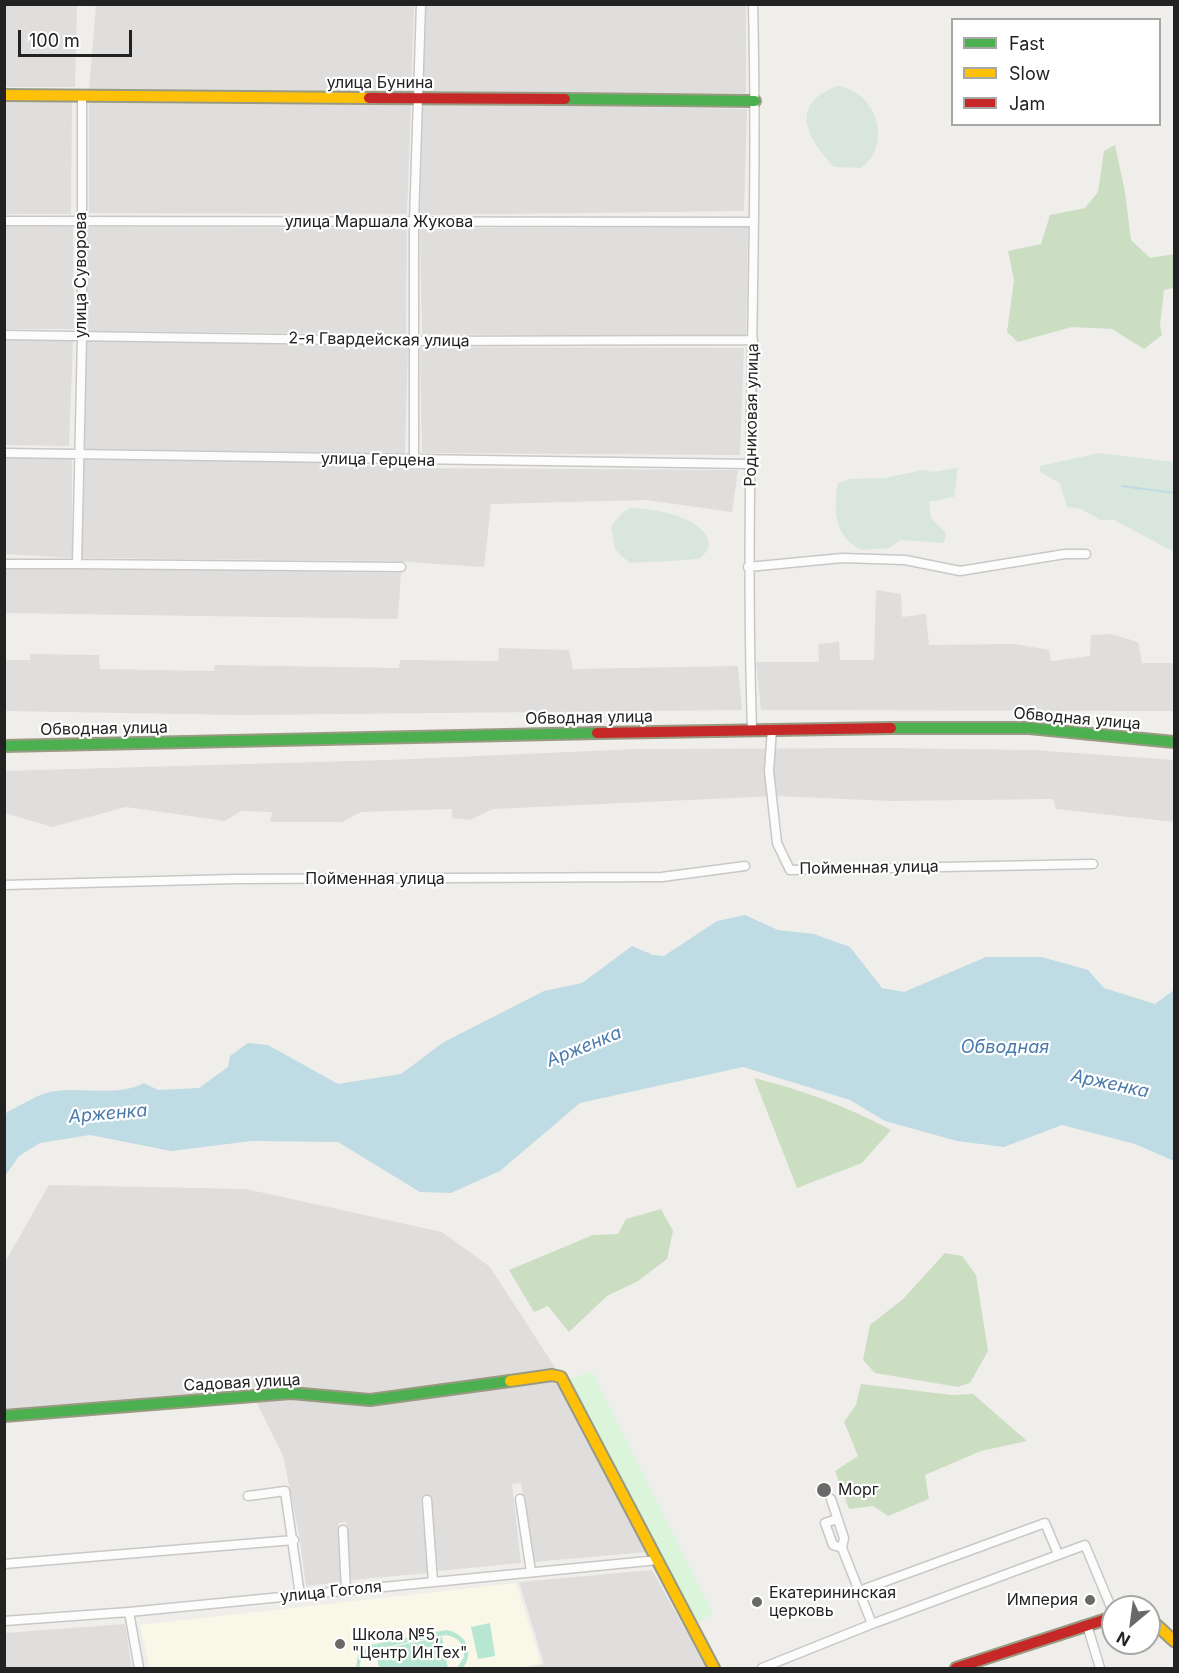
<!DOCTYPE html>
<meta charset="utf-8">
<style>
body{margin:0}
#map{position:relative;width:1179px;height:1673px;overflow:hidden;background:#f0eeeb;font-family:Inter,sans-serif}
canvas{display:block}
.frame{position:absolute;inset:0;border:6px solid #222;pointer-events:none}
.legend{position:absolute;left:951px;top:18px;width:210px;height:108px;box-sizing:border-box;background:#fff;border:2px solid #a7a7a7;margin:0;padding:8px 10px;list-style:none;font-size:18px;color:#222}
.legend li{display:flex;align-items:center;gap:12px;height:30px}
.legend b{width:30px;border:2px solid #a7a7a7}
.north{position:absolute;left:1101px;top:1595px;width:60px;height:60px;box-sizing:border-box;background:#fff;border:2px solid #a7a7a7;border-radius:50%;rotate:209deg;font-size:16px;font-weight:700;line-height:24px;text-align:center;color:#222}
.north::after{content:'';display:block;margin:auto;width:21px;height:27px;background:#6a6968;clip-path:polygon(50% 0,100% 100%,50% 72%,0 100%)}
.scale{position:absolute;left:18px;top:30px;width:114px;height:27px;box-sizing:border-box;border:3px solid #222;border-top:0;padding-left:8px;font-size:18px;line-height:21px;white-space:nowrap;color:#222;-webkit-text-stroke:4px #fff;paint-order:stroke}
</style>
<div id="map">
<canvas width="1179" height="1673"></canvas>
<div class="frame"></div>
<ul class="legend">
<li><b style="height:8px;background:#4caf50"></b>Fast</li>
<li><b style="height:8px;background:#ffc107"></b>Slow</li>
<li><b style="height:8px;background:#c62828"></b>Jam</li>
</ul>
<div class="north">N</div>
<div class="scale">100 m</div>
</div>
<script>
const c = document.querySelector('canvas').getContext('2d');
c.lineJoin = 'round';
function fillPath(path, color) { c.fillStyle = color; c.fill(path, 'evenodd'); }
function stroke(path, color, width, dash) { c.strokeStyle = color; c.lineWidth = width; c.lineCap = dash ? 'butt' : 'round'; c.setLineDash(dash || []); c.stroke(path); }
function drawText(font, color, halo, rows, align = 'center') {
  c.font = font + ' Inter,sans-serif'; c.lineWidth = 4.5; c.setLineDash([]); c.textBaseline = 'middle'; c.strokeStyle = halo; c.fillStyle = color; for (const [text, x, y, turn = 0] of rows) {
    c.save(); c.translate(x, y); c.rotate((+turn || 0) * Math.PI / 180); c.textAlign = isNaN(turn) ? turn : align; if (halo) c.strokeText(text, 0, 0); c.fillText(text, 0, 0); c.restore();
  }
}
const residential = new Path2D(`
 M5,4l72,1 -2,82h-70z
 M96,5h318l-3,88 -322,-4z
 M425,5h321v88l-323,2z
 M5,101l67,1 -1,112h-66z
 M89,101l322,2 -4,111 -318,-1z
 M423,103l324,6 -3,102 -324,4z
 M5,226l68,1 1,102h-69z
 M87,227l320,1 -1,106 -318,-3z
 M748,227l-2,110 -324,-3 -2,-106z
 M5,340l68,1 -4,105 -64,-1z
 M87,340l321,5 -3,109 -321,-5z
 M420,347l324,1 -4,107 -318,-2z
 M4,457h68v101l-67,-4z
 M81,457l229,5 106,6 322,2 -6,42 -86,-12 -155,4 -7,63 -92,-6 -310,-3z
 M5,568l396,5 -3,46 -393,-6z
 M876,590l25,4 1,23 24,-3 3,31 85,-1 35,6 2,11 39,-5 1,-21 20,-1 27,8 4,21h32v48l-413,-1 -5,-48h63l-1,-18 21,-2 1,18h34z
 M499,648l70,2 4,19 165,-3 4,44 -501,5 -236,-4v-51h25v-6l69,1 1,14 114,2 1,-6 184,3 1,-8 98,1z
 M887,748l146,2 141,10v62l-118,-13 -3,-10 -163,2 -114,-5 -283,13 -23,11 -18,-2v-9l-91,3 -19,10h-72l2,-10 -31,-1 -16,10 -99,-14 -74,20 -47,-14 -1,-42 383,-11 250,-11z
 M49,1185l197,4 196,43 48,35 66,102 -186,24 -62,3 65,7 176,-24 9,3 89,170 -114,10 -12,-79 -9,1 9,79 -83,8 -8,-74 -9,2 7,74 -77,7 -5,-58 -8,1 4,59 -36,4 -7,-52 -16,-78 -28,-57 -250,12v-149z
 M652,1570l55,98h-182l19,-4 -25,-82z
 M125,1624l7,44h-127v-35z`);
const education = new Path2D(`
 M516,1583l25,80 -24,5h-367l-10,-43z`);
const forest = new Path2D(`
 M1115,145l10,47 6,48 19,18 24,-4v34l-10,2 -4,36 2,9 -18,14 -32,-20 -40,-2 -54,15 -11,-10 7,-52 -6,-29 33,-7 9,-29 35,-7 13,-16 6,-41z
 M754,1078c49,12 92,28 137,52l-29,33 -65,25z
 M661,1209l12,22 -6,28 -29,22 -31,15 -38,36 -21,-26 -14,6 -25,-42 84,-35 25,-1 8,-15z
 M945,1253l17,3 14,19 12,76 -18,32 -12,4 -83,-14 -12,-13 7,-35 33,-26z
 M861,1384l91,11 21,-1 54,47 -46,10 -56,24 4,24 -41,17 -15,-10 -24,3 -14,-38 23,-15 -14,-34 12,-17z`);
const wetland = new Path2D(`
 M837,86c39,4 57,58 24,82l-27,-1c-27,-29 -46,-63 3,-81z
 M1099,453l75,9v90l-60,-32h-14l-19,-11 -14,-2 -7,-24 -20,-11v-6z
 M958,468l-4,29 -25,5 2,16 15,15 -2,10 -43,-3 -12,8 -26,2c-29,-11 -30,-41 -25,-67l11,-4 35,-1 40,-8 9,2z
 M631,508c21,0 79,9 78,39 -3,4 -5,9 -9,11 -7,3 -58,4 -71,5l-14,-14 -4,-23 12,-14z`);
const park = new Path2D(`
 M592,1371l121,242 -15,10 -130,-243z`);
const pitch = new Path2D(`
 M490,1623l5,33 -17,3 -7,-32z
 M446,1630c20,3 29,22 17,38h-6l7,-11c1,-13 -6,-20 -18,-22l-76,15 -9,9 -2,9h-3l2,-13 12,-10z
 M442,1637l6,31h-69l-3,-18z`);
const water = new Path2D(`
 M745,915l33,15 36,4 36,13 32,41 22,4 82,-35h56l46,13 16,18 51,16 19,-14v171l-39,-17 -73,-19 -58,22 -47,-6 -72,-20 -35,-21 -107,-33 -163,36 -80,68 -49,22 -31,-1 -82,-50 -86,-1 -81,10 -81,-16 -50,8 -21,13 -14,20v-59l2,-5c13,-6 26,-15 39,-19 33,-9 67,6 98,-10l14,7 41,-2 29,-21 2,-11 18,-13 20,2 70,39 63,-10 43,-32 100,-51 38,-8 50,-37 21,9 11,1 53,-35z`);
const stream = new Path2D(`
 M1122,486l52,7`);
const street = new Path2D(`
 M4,221l750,1
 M4,335l410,6 339,-1
 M4,453l747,11
 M414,461v-239l7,-218
 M4,564h73l5,-228v-240
 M77,564l324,3
 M748,567l94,-9 63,2 55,11 105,-17h21
 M752,729c-8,-242 7,-483 1,-725
 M772,729l-3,42 8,72 13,27 303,-6
 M4,885l231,-6 427,-2 83,-11
 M248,1496l37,-5 15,104
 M520,1499l11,73
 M831,1499l13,39 -2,10 17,43
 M427,1500l6,82
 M837,1519l-12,4 8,22 9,3
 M343,1530l3,60
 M1058,1554l-13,-31 -186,68 13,33 213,-79 28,67
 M4,1564l290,-24
 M129,1612l10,56
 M4,1621l125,-9 529,-52
 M1087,1625l13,43
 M762,1668l110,-44`);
const fast = new Path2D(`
 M565,99l190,2
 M891,728h138l145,14
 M4,746l593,-13
 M4,1416l287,-23 79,7 140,-19`);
const slow = new Path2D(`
 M4,95l365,3
 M510,1381l42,-6 9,2 153,291
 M1149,1618l25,23`);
const jam = new Path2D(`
 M369,98l196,1
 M597,733l294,-5
 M956,1668l157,-51`);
const markers = [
 [824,1490,8,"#6a6968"],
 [1090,1600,6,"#6a6968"],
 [757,1602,6,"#6a6968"],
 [340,1644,6,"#6a6968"]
];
const streetNames = [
 ["улица Бунина",380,83],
 ["улица Маршала Жукова",379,222],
 ["улица Суворова",81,275,-90],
 ["2-я Гвардейская улица",379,340,1],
 ["Родниковая улица",752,415,-89],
 ["улица Герцена",378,460,1],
 ["Обводная улица",589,718,-1],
 ["Обводная улица",1077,719,5],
 ["Обводная улица",104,729,-1],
 ["Пойменная улица",869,868,-1],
 ["Пойменная улица",375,879],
 ["Садовая улица",242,1383,-3],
 ["улица Гоголя",331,1592,-6]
];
const poiNames = [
 ["Морг",838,1490],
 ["Екатерининская",769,1593],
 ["церковь",769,1611],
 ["Империя",1078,1600,"right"],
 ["Школа №5,",352,1635],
 ["\"Центр ИнТех\"",352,1653]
];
const waterNames = [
 ["Арженка",584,1047,-22],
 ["Обводная",1005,1048],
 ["Арженка",1110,1084,12],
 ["Арженка",108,1114,-5]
];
fillPath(residential, '#dfdedc');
fillPath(education, '#f8f7e8');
fillPath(forest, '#cbdec1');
fillPath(wetland, '#d9e6de');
fillPath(park, '#daf5da');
fillPath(pitch, '#b7e6d2');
fillPath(water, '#bfdbe3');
stroke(stream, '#bfdbe3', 2);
stroke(street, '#c9c8c7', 11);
stroke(fast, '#999a82', 14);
stroke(slow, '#999a82', 14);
stroke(jam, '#999a82', 14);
stroke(street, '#fdfcfc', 8);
stroke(fast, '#4caf50', 10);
stroke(slow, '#ffc107', 10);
stroke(jam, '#c62828', 10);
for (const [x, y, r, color] of markers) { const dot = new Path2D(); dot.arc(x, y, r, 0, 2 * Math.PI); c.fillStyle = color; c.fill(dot); stroke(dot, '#fff', 2); }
drawText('16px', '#222', '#fff', streetNames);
drawText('16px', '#222', '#fff', poiNames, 'left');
drawText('italic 18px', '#4a7aab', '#fff', waterNames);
</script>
